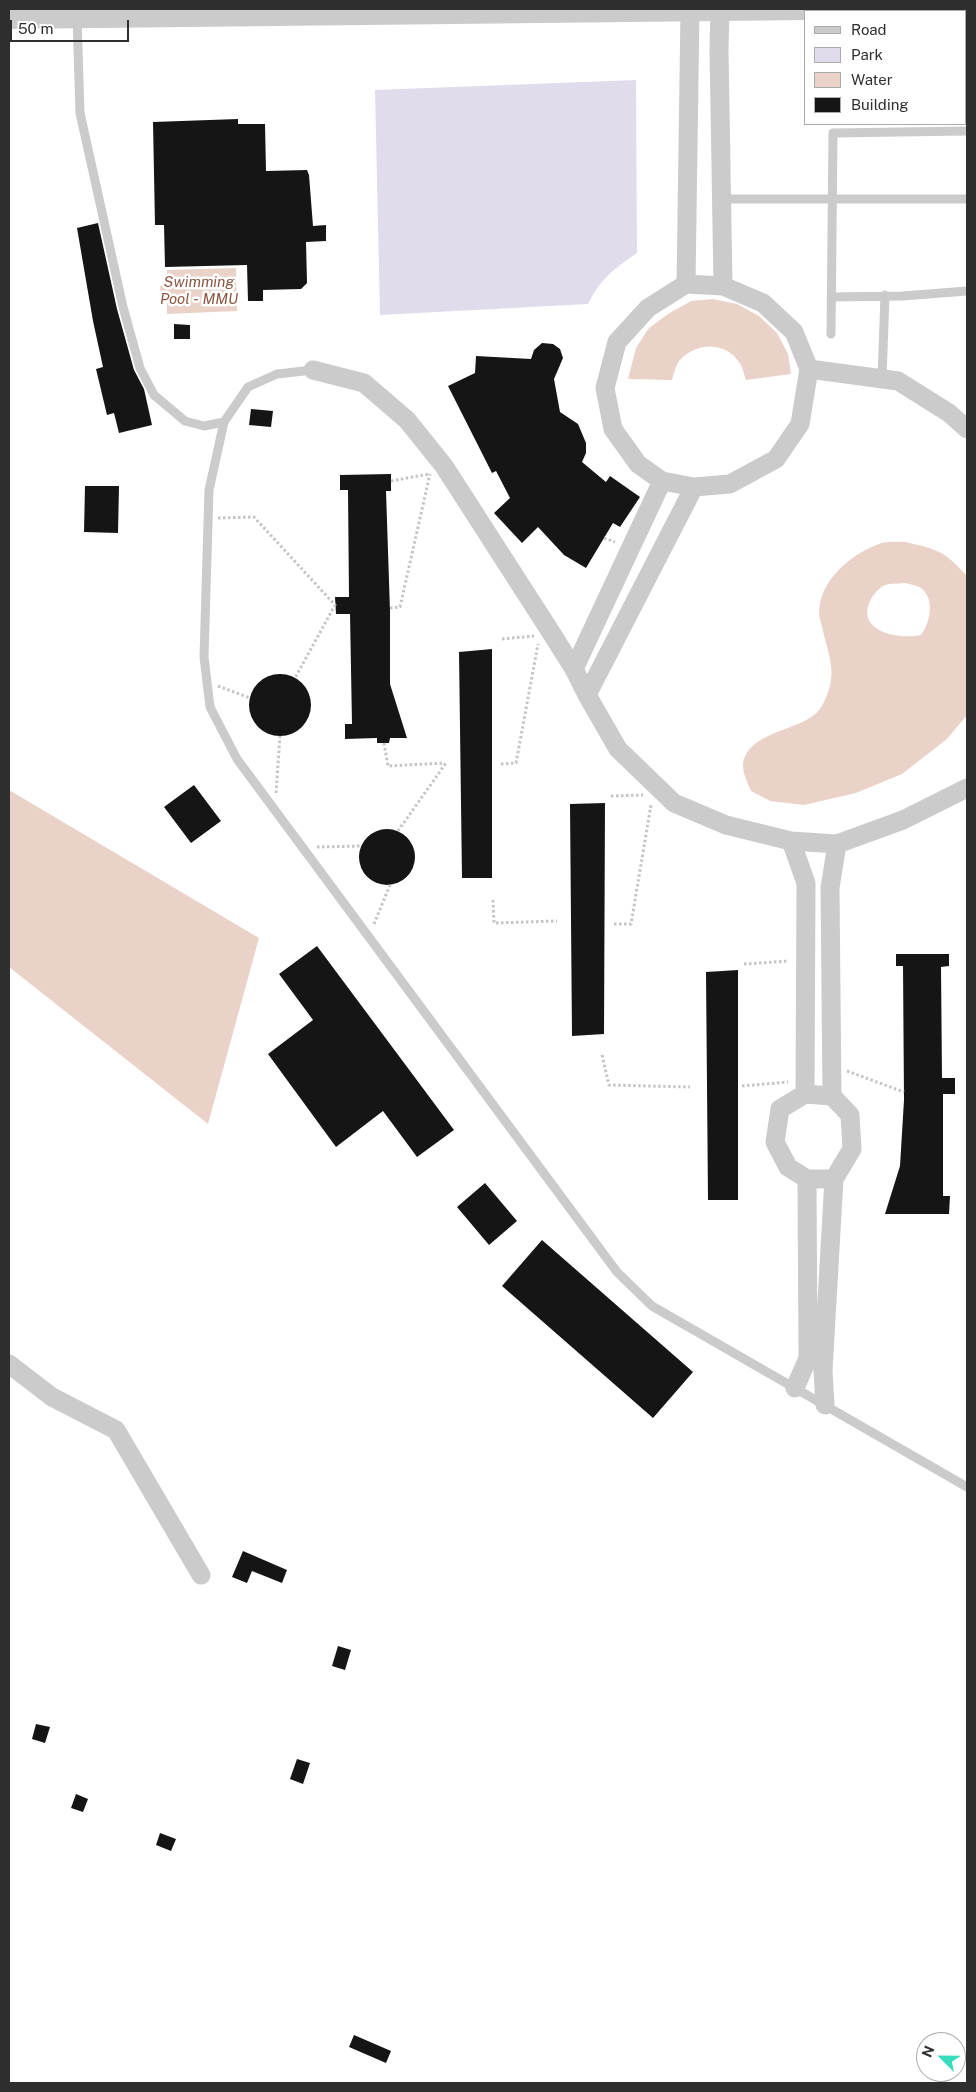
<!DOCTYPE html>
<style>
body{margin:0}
#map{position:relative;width:976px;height:2092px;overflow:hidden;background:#fff;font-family:"Public Sans",sans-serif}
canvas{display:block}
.frame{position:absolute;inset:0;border:10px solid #2e2e2e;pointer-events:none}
.legend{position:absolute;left:804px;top:10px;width:162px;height:115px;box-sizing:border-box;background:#fff;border:1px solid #ababab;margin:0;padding:6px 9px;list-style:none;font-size:15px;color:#2e2e2e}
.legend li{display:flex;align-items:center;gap:10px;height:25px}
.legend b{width:25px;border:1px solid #ababab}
.north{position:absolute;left:916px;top:2032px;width:50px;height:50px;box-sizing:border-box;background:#fff;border:1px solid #ababab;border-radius:50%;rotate:293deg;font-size:14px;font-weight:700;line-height:20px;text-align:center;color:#2e2e2e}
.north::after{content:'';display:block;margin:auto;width:18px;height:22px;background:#39dcbe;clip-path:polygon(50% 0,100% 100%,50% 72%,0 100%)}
.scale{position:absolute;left:10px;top:20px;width:119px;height:22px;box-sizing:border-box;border:2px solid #2e2e2e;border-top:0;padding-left:6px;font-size:15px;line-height:18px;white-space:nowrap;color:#2e2e2e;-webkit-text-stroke:4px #fff;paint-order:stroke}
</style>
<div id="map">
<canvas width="976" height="2092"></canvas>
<div class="frame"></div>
<ul class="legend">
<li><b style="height:6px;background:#cbcbcb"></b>Road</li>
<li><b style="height:14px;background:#e1dceb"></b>Park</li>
<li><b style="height:14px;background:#ead2c9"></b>Water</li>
<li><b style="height:14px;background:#151515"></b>Building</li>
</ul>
<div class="north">N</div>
<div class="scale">50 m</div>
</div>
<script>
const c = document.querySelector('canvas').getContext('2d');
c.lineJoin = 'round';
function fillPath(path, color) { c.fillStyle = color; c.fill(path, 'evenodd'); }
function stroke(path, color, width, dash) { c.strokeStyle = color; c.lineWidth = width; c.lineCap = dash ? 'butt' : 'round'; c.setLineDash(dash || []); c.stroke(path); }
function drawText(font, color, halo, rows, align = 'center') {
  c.font = font + ' "Public Sans",sans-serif'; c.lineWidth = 5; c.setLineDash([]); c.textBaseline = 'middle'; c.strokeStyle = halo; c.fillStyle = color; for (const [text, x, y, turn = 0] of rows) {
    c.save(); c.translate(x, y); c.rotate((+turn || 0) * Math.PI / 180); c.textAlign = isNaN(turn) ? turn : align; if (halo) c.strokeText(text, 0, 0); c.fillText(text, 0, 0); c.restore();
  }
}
const green = new Path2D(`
 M636,80l1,173c-23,16 -36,25 -49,51l-208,11 -5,-225z`);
const water = new Path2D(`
 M236,268l1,43 -70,3v-15h-6l-1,-13h7v-16z
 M713,299l24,5 22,12 18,17 11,21 3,20 -45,6c-2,-5 -3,-13 -7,-18 -14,-20 -41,-20 -58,-3 -5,4 -7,15 -9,21l-44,-1 8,-31 13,-20 19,-14 23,-13z
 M905,542c32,7 40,9 62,34v139l-20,24 -45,35 -46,19 -52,12 -34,-4 -19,-10c-3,-7 -8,-17 -8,-25 3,-39 67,-33 80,-62 15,-30 7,-43 0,-73 -1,-6 -4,-13 -4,-19 1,-32 32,-58 60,-68 7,-3 18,-2 26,-2zM905,583c4,1 8,2 12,3 19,8 14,36 4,49 -23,5 -67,-4 -50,-36 3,-5 8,-11 14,-14 5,-2 14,-1 20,-2z
 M9,790l250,148 -51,186 -199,-157z`);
const building = new Path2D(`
 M238,119v5h27l1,47 41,-1 2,5 4,51 13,-1v16l-20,1 1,41 -6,6 -38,1v11h-15l-1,-36 -82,2 -1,-42h-9l-2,-103z
 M98,223l19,86 17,61 10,19 8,36 -33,8 -5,-20 -7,2 -11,-46 7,-2 -10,-46 -16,-93z
 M174,324l16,1v14h-16z
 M542,343l11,1 7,5 3,9 -9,21 6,33 18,12 8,19v10l-4,9 24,20 4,-6 30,21 -20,30 -7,-4 -27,45 -22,-13 -26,-28 -16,16 -28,-30 16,-15 -14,-27 -4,2 -44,-87 27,-13 1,-17 55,3 3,-9z
 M251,409l22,2 -2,16 -22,-2z
 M391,474v17h-5l4,120v73l17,54h-17l-1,5h-12v-5l-32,1v-15h7l-2,-110h-14l-1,-17h14l-1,-107h-8v-15z
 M85,486h34l-1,47 -34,-1z
 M492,649v229h-30l-3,-226z
 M249 705a31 31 0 1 1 62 0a31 31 0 1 1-62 0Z
 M194,785l27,36 -30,22 -27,-36z
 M605,803l-1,231 -32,2 -2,-232z
 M359 857a28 28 0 1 1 56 0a28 28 0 1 1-56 0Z
 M317,946l137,184 -37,27 -34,-46 -47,36 -68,-93 45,-34 -34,-46z
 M896,954h53v12l-8,1 1,111h13v16h-12v102h7l-1,18h-64l15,-48 4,-66 -1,-134h-7z
 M738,970v230h-30l-2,-228z
 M485,1183l32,38 -28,24 -32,-38z
 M542,1240l151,132 -40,46 -151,-132z
 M243,1551l44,19 -5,13 -30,-12 -5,12 -15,-6z
 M338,1646l13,4 -6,20 -13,-4z
 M36,1724l14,3 -5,16 -13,-4z
 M297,1759l13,4 -7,21 -13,-5z
 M76,1794l12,5 -5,13 -12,-4z
 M160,1833l16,6 -5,12 -15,-6z
 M354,2035l37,16 -5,12 -37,-16z`);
const path = new Path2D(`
 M391,481l38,-7
 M218,518l36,-1 81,88 -40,73
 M604,538l11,4
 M390,608l10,-1 30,-133
 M502,639l32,-3
 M218,686l32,12
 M384,743l4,23 57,-3
 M501,764l15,-1 22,-119
 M276,793l4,-57
 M611,796l32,-1
 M398,831l48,-68
 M317,847l45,-1
 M493,900l1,23 63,-2
 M374,924l16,-39
 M614,924h17l20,-119
 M744,964l45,-3
 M602,1055l7,30 81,2
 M847,1071l57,21
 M742,1086l46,-4`);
const service = new Path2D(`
 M77,17l3,96 43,194 17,61 14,27 31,26 19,5 20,-4
 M721,199h246
 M831,297l72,-1 64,-5
 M831,334l2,-201 134,-2
 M313,370l-36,4 -29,13 -24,35 -15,68 -5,167 6,50 27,52 380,513 35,34 315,181
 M882,379l3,-84`);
const minor = new Path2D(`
 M720,10l-1,39 4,237
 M686,284l37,2 40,17 31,29 15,37 -9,55 -24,35 -46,25 -36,3 -32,-6 -24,-17 -25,-35 -8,-41 12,-46 31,-34z
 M686,284l4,-274
 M809,369l89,12 51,32 18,16
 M313,370l51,13 43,37 37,46 108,168 22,35 13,26 31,54 56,54 52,22 65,16 46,3 66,-24 64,-32
 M574,669l88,-188
 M587,695l107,-208
 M791,841l15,42 -1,211
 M805,1094l27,2 18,19 2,34 -18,30h-27l-19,-12 -13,-25 5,-33z
 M832,1096l-2,-208 7,-44
 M9,1364l43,33 64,33 85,145
 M795,1388l13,-30 -1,-179
 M825,1405l-2,-34 11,-192`);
const tertiary = new Path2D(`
 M9,18l798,-9`);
const waterNames = [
 ["Swimming",199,282],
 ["Pool - MMU",199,299]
];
fillPath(green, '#e1dceb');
fillPath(water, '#ead2c9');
fillPath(building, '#151515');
stroke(path, '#c5c5c5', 3, [2.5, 2.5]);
stroke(service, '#cbcbcb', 9);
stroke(minor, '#cbcbcb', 19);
stroke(tertiary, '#cbcbcb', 22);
drawText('italic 15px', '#8c5540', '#fff', waterNames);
</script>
